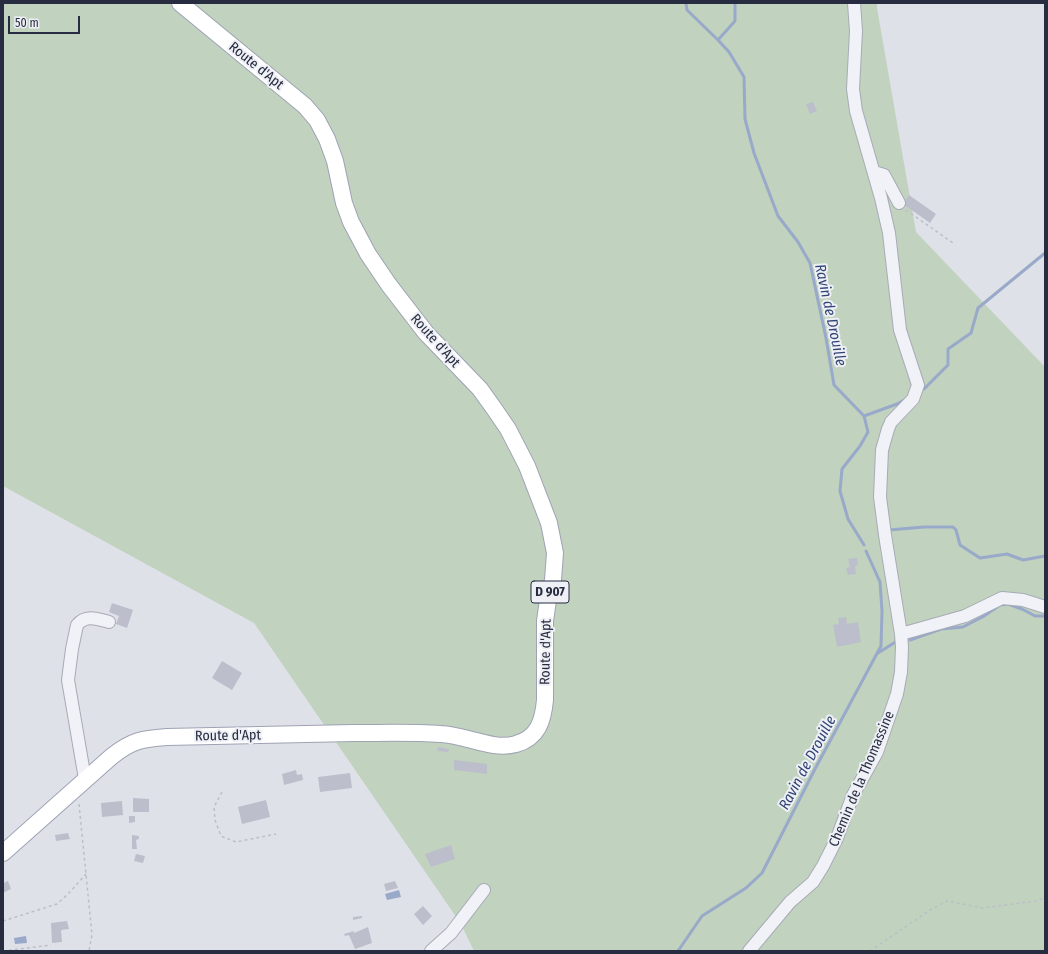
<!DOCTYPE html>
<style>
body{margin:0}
#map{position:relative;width:1048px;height:954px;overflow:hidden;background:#dfe1e8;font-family:"Fira Sans Condensed",sans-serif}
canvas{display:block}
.frame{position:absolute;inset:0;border:4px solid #272c40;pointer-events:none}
.scale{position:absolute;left:8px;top:16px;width:72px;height:18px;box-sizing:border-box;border:2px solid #272c40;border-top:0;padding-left:5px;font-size:12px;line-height:14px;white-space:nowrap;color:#272c40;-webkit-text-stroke:3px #eef0f6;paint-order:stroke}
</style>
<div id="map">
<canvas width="1048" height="954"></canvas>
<div class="frame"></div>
<div class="scale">50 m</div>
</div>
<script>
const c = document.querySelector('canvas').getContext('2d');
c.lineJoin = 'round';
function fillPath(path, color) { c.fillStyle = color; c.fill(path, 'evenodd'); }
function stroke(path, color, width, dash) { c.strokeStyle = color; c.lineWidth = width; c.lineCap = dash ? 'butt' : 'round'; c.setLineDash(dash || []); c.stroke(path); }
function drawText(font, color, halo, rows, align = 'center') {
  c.font = font + ' "Fira Sans Condensed",sans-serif'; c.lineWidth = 4; c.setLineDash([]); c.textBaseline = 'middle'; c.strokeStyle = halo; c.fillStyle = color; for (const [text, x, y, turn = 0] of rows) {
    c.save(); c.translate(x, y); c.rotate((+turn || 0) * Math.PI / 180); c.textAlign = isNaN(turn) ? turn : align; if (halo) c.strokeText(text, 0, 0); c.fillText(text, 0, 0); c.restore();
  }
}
const green = new Path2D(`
 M3,3h874v5l39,224 129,135v584h-571l-13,-27 -207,-301 -251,-137z`);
const water = new Path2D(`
 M399,890l2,7 -14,3 -2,-6z
 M26,936l1,7 -12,1 -1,-6z`);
const stream = new Path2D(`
 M686,3l1,7 31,30 11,12 15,25 1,42 9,34 24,63 20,26 12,21 16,75 8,47 30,31 4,16 -8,14 -18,23 -2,22 8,28 16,26
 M718,40l17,-19v-18
 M924,389l24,-24v-16l23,-16 7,-25 67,-55
 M864,416l33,-12 11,-6
 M889,530l35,-3h29l3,3 4,15 20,13 27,-4 16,6 22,-4
 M910,640l31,-11 22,-2 21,-11 16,-11 8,-1 14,5 13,7h10
 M878,653l19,-12
 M678,951l24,-35 44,-28 16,-15 53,-104 66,-123 1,-35 -2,-29 -14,-31`);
const building = new Path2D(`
 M813,102l4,9 -7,3 -4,-10z
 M909,195l27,19 -6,9 -27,-19z
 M857,558l1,7 -3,1 1,8 -8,1 -2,-7 4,-1 -2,-8z
 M112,603l21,7 -6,18 -11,-4 3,-8 -10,-4z
 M846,617l1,7 11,-2 3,20 -24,5 -4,-22 6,-1 -1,-6z
 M222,661l20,12 -10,17 -20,-12z
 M438,747l11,2 -1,3 -11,-1z
 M454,760l33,4v10l-33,-4z
 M296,770l1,5 5,-1 1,6 -19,5 -2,-11z
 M350,773l2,15 -32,4 -2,-15z
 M133,798l16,1v13h-16z
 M266,800l4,17 -28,7 -4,-17z
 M122,801l1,14 -21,2 -1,-14z
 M129,816h6v6l-6,1z
 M68,833l2,6 -14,2 -1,-6z
 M132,835l7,1v3l-3,1 1,9h-5z
 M451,845l4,14 -24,8 -6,-13z
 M136,854l9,2 -2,7 -9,-2z
 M8,881l3,8 -8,4v-10z
 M395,881l3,7 -12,3 -2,-7z
 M423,906l9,10 -9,9 -9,-11z
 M362,916v2l-9,2v-3z
 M67,921l2,8 -8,1 1,12 -10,1 -1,-20z
 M368,927l4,16 -17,6 -6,-14 -4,1 -1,-2 10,-3v2z`);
const path = new Path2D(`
 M906,210l47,33
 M222,792l-8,15 1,13 6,16 15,6 40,-8
 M79,804l13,131 -3,16
 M3,921l54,-17 11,-10 18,-20
 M3,951l48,-6
 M870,951l60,-41 17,-9 36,7 53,-7 9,-3`);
const minor = new Path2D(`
 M854,3l2,28 -3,58 3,22 25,87 8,35 11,97 18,55 -5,14 -22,23 -3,7 -6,21 -2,47 5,38 16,99
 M874,172l10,3 15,28
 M85,779l-17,-99 4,-31 5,-24c9,-11 21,-6 32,-3
 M431,951l20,-18 33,-43
 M749,951l41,-49 23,-20 10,-16 14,-28 16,-43 24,-43 20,-58 4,-22 1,-25 -1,-13 64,-18 37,-18 21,2 22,7`);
const major = new Path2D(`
 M3,853l108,-96c21,-17 31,-18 56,-20 62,-1 124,-3 186,-4 29,0 59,-1 88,1 24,1 53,17 75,10 22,-6 27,-23 29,-44v-79l3,-21 5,-20 2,-27 -6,-30 -22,-57 -19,-37 -13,-19 -15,-21 -54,-56 -37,-48 -21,-31 -17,-32 -7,-19 -9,-42 -8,-22 -10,-19 -12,-14 -125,-103`);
const shields = [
 [550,592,38]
];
const shieldNames = [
 ["D 907",550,592]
];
const streetNames = [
 ["Route d'Apt",256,66,39],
 ["Route d'Apt",435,341,48],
 ["Route d'Apt",546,652,-89],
 ["Route d'Apt",228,736,-1],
 ["Chemin de la Thomassine",862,779,-67]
];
const waterNames = [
 ["Ravin de Drouille",830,315,78],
 ["Ravin de Drouille",808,763,-62]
];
fillPath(green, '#c1d2bf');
fillPath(water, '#99a9c9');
stroke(stream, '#99a9c9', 3);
fillPath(building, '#bcbfcb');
stroke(minor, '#a8abb6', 14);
stroke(major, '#9ea3b4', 18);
stroke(path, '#bcbfc7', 1.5, [3, 3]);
stroke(minor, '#f1f2f7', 12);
stroke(major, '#fff', 16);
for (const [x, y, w] of shields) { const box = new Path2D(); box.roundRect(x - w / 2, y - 11, w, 22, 3); c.fillStyle = '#eef0f6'; c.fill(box); stroke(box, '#272c40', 1); }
drawText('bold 13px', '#272c40', null, shieldNames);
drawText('14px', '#272c40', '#eef0f6', streetNames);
drawText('italic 15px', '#314574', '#eef0f6', waterNames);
</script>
